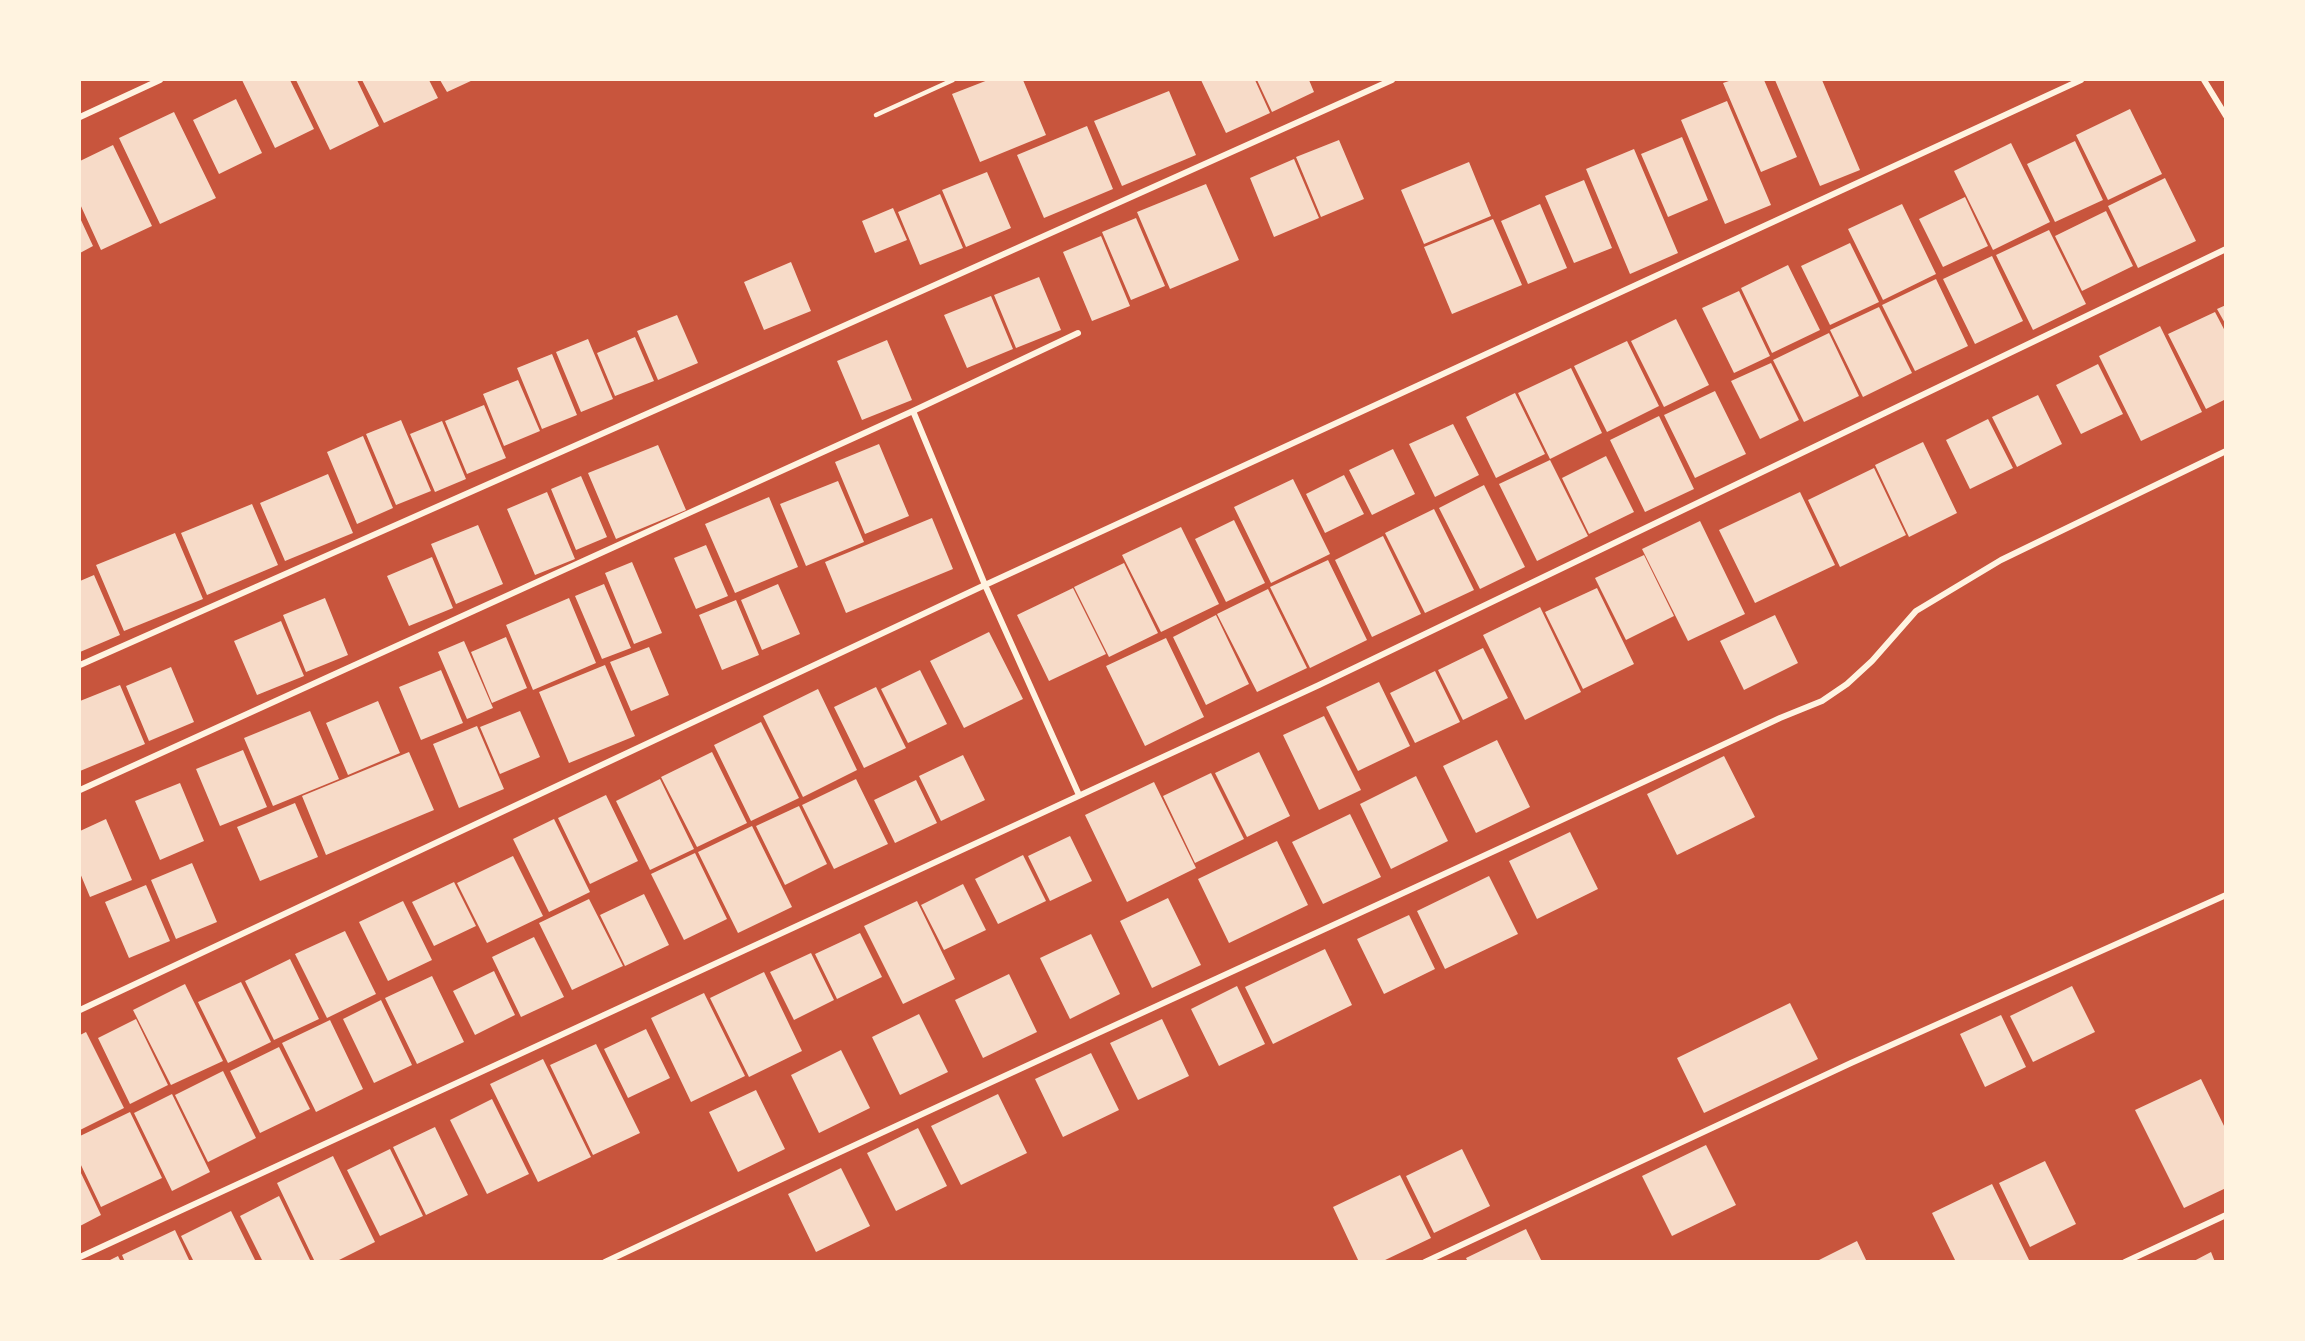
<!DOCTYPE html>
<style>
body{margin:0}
#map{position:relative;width:2305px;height:1341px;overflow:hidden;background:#c8553d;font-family:"Exo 2",sans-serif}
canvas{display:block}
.frame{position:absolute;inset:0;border:81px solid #fff3e0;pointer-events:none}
</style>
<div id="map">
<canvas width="2305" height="1341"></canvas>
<div class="frame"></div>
</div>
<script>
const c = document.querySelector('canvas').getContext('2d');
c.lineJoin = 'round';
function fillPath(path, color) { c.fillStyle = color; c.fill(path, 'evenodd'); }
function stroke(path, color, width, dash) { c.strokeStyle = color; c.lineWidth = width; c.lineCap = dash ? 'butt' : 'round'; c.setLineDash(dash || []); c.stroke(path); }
const building = new Path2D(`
 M242,80h48l24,49 -39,19z
 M296,80h61l22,46 -49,24z
 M362,80h67l9,18 -54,25z
 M440,80h33l-26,12z
 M988,80h35l23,55 -66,27 -28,-68z
 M1201,80h54l15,33 -44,20z
 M1257,80h52l5,12 -42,20z
 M1732,80h32l33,77 -36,15 -38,-89z
 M1775,80h47l38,90 -40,16z
 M1169,91l27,64 -74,31 -28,-65z
 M236,99l26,54 -43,21 -26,-54z
 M1727,101l44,104 -46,19 -44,-104z
 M2130,109l32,65 -54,26 -32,-65z
 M174,112l42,86 -56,26 -41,-86z
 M1087,126l26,63 -69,29 -27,-63z
 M1682,137l26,63 -40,17 -27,-63z
 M1339,140l25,59 -43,18 -25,-60z
 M2075,141l28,59 -48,22 -28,-58z
 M2011,143l39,79 -57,28 -39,-79z
 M113,145l39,81 -51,24 -21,-46v-43z
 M1634,149l44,104 -48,21 -44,-105z
 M1294,159l25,59 -45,19 -24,-59z
 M1469,162l22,54 -67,28 -23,-54z
 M987,172l24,56 -45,19 -24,-57z
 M2165,178l31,63 -58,27 -30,-62z
 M1584,180l28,68 -38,15 -29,-67z
 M1206,184l33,76 -69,29 -33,-77z
 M940,194l23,54 -43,17 -22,-53z
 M1965,197l23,49 -45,21 -24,-48z
 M1540,204l27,64 -39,16 -27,-63z
 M1902,204l34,70 -53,26 -35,-71z
 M893,208l14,32 -32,13 -13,-32z
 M2106,211l27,55 -51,25 -27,-55z
 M80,218l13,28 -13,7z
 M1136,218l29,68 -34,14 -29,-68z
 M1493,219l29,66 -70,29 -28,-67z
 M2049,230l37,74 -53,26 -37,-75z
 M1101,236l29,70 -38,15 -29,-69z
 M1850,243l29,59 -49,23 -29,-59z
 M1992,256l31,65 -48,23 -32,-65z
 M791,262l20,49 -47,19 -20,-48z
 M1788,265l32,65 -48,23 -31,-65z
 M1039,277l22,53 -45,18 -22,-53z
 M1936,279l32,67 -53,25 -33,-66z
 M1739,291l31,65 -36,17 -32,-65z
 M991,296l22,53 -46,19 -23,-53z
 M2226,305v20l-9,-16z
 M1879,307l33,66 -49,24 -33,-67z
 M2215,312l11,21v66l-20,10 -38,-75z
 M677,315l21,48 -40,17 -21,-49z
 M1676,319l33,66 -45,22 -33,-66z
 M2160,326l42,86 -61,29 -42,-85z
 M1829,333l30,63 -55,26 -31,-62z
 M635,337l19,44 -39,15 -18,-43z
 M588,339l25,60 -32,13 -25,-60z
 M887,340l25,60 -50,20 -25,-59z
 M1627,341l32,65 -52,26 -33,-66z
 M552,354l25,61 -35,14 -25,-61z
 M1771,363l28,57 -39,19 -29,-58z
 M2098,364l25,50 -42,20 -25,-49z
 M1571,368l31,65 -52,26 -32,-66z
 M518,380l22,51 -36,15 -21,-52z
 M1715,391l31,63 -51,24 -31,-63z
 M1515,393l30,61 -49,24 -30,-61z
 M2038,395l24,49 -45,23 -25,-50z
 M484,405l22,53 -39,16 -22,-53z
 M1659,416l35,73 -49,23 -35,-72z
 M1988,419l25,49 -43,21 -24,-49z
 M401,420l30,71 -35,14 -30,-71z
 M442,421l24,58 -31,13 -25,-58z
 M1453,424l26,51 -44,22 -26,-53z
 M363,436l30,72 -36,16 -30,-72z
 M1923,442l34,71 -48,24 -34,-72z
 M879,444l30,72 -44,18 -30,-72z
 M658,445l28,65 -70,29 -28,-66z
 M1393,449l22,45 -43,21 -23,-45z
 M1606,456l28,56 -45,22 -27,-56z
 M1550,460l38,76 -51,25 -38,-77z
 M1874,468l32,67 -66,32 -32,-67z
 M328,474l25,59 -68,28 -25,-58z
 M1344,475l20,39 -39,19 -19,-39z
 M581,476l26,61 -31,13 -25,-61z
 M1293,479l37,75 -59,29 -37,-76z
 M838,481l26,61 -58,24 -26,-62z
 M1484,485l41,82 -45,22 -41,-81z
 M547,492l28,67 -40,16 -28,-66z
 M1800,492l35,73 -80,38 -36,-73z
 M769,497l29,70 -63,26 -30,-69z
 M252,504l26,61 -71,30 -26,-62z
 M1434,509l40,81 -49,23 -40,-80z
 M932,518l21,51 -107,44 -21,-51z
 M1234,520l31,63 -39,19 -31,-63z
 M1700,521l45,93 -57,27 -46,-92z
 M478,525l25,59 -47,20 -25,-60z
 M1181,527l38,77 -58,28 -39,-77z
 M175,533l28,66 -79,32 -28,-66z
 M1383,536l38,78 -49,23 -37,-77z
 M706,545l22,51 -32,13 -22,-51z
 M1644,555l30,61 -48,24 -31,-62z
 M432,557l21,51 -44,18 -22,-50z
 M1328,560l39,80 -57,28 -40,-81z
 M632,562l30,71 -28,11 -29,-71z
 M1124,563l34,70 -49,24 -35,-70z
 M94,575l26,60 -40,17v-71z
 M604,584l27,64 -29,11 -27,-63z
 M778,584l22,50 -38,16 -21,-50z
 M1073,588l33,66 -57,27 -32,-66z
 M1597,588l37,76 -51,25 -38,-77z
 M1268,589l39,79 -50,24 -40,-78z
 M325,598l23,57 -42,17 -23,-57z
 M569,598l27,65 -63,27 -27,-65z
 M736,600l23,55 -37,15 -23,-55z
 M1540,607l41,85 -56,28 -42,-85z
 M1216,615l33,69 -43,21 -33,-68z
 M1775,615l23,48 -54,27 -24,-49z
 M281,621l23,55 -47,19 -23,-54z
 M989,632l34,67 -59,29 -34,-67z
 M506,637l21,51 -35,15 -21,-51z
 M1166,638l38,79 -59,29 -39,-80z
 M464,641l29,67 -26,11 -29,-67z
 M649,647l20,48 -38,16 -21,-49z
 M1483,648l25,50 -45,22 -25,-50z
 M605,665l30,71 -66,27 -30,-71z
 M171,667l23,55 -45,19 -23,-55z
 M441,670l22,53 -42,17 -22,-53z
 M920,670l27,54 -39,19 -27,-54z
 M1435,671l25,51 -45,21 -25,-50z
 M1379,682l31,64 -52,25 -32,-64z
 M120,685l25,59 -65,27v-70z
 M876,687l30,61 -42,20 -30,-61z
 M818,689l39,81 -54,27 -40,-81z
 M378,701l22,52 -52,22 -22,-52z
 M310,711l29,68 -66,27 -29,-68z
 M520,711l20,46 -40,17 -20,-47z
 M1324,716l37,74 -42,20 -36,-75z
 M761,722l38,76 -48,23 -37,-76z
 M477,726l27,63 -45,19 -26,-64z
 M1497,740l33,67 -54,26 -33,-67z
 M243,750l24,57 -47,19 -24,-57z
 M409,752l25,58 -108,45 -24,-59z
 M712,752l35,71 -50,24 -36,-70z
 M1259,752l31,64 -43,21 -32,-64z
 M963,755l22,45 -44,21 -22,-45z
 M1724,756l31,61 -78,38 -30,-61z
 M1211,773l33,66 -49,24 -32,-67z
 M1416,776l32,65 -57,28 -31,-65z
 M660,779l34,70 -44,21 -34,-69z
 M856,779l32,65 -54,25 -32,-64z
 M916,780l21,43 -42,20 -21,-43z
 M1154,782l42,86 -69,34 -42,-87z
 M180,783l24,58 -44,19 -25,-59z
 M606,795l32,66 -48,23 -32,-66z
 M295,803l23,54 -58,24 -23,-54z
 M799,806l28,58 -42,21 -29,-59z
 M1350,814l31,63 -58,27 -31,-62z
 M106,819l26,61 -42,17 -10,-24v-42z
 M554,819l36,73 -41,20 -36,-73z
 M752,826l40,81 -54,26 -40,-81z
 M1570,832l28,57 -61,30 -28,-58z
 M1070,836l22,45 -42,20 -22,-45z
 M1277,841l31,64 -79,38 -31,-64z
 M695,853l32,66 -43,21 -33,-66z
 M1023,855l23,46 -48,23 -23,-45z
 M513,856l30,60 -56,27 -30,-60z
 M192,863l25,59 -41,17 -25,-59z
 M1489,876l29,58 -73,35 -28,-58z
 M454,882l22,44 -42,20 -22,-44z
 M963,884l23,46 -42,20 -23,-45z
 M146,885l24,56 -41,17 -24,-56z
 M644,894l25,51 -44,21 -25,-51z
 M1168,898l33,67 -49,23 -32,-67z
 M589,899l34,67 -51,24 -33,-67z
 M403,901l29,59 -44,21 -29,-59z
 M917,901l38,78 -52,25 -39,-78z
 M1409,915l26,54 -51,25 -27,-55z
 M345,931l31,63 -49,24 -32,-64z
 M860,933l22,44 -45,22 -22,-45z
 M1091,934l29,60 -50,25 -30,-61z
 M534,937l30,60 -43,20 -29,-60z
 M1325,949l27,56 -79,39 -28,-57z
 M811,953l23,47 -40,20 -24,-48z
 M290,959l29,60 -45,21 -29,-59z
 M494,971l21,44 -40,20 -22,-44z
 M764,972l38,79 -53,26 -39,-79z
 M1009,974l28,58 -54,26 -28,-58z
 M432,976l32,66 -47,22 -32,-66z
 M241,982l30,60 -43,21 -30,-61z
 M185,984l38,77 -52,24 -38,-75z
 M1237,986l28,58 -46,22 -28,-57z
 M2072,986l23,46 -62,30 -23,-46z
 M704,993l41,83 -54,26 -40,-84z
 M381,1000l31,65 -38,18 -31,-64z
 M1790,1003l28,56 -114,54 -27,-55z
 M919,1014l29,58 -48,23 -28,-58z
 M2001,1015l25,52 -41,20 -25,-53z
 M136,1019l32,66 -38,19 -32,-66z
 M1162,1019l27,57 -51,24 -28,-57z
 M330,1020l33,69 -47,23 -34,-69z
 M646,1029l24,49 -42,20 -24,-49z
 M86,1032l38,76 -44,22v-95z
 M596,1044l44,89 -47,22 -43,-90z
 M279,1047l31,62 -50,24 -30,-62z
 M841,1050l29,58 -51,25 -28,-58z
 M1091,1053l28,57 -56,27 -28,-58z
 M543,1059l48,98 -53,25 -48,-98z
 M223,1071l33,67 -48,24 -33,-67z
 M2201,1079l25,51v58l-42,20 -49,-98z
 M756,1090l29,59 -47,23 -29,-60z
 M172,1094l38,78 -38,19 -38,-78z
 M998,1094l29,59 -66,32 -30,-59z
 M492,1099l37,75 -42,20 -37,-74z
 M130,1112l32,66 -61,29 -21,-44v-27z
 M435,1127l33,68 -42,20 -33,-68z
 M918,1128l29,58 -51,25 -29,-58z
 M1706,1145l30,60 -64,31 -30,-60z
 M390,1149l33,67 -43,20 -33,-66z
 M1462,1149l28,57 -56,27 -28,-57z
 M333,1156l42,86 -40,20h-20l-38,-79z
 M2045,1161l31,63 -46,23 -31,-64z
 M841,1168l29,58 -54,26 -28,-58z
 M80,1171l21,44 -21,11z
 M1400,1175l31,63 -50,24h-22l-26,-55z
 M1992,1184l38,78h-74l-24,-49z
 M279,1196l32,66h-48l-23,-46z
 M231,1211l25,51h-62l-13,-26z
 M1526,1229l16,33h-74l-2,-4z
 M175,1230l15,32h-65l-3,-7z
 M1857,1241l10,21h-52z
 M2211,1252l4,10h-23z
 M118,1256l3,6h-15z`);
const service = new Path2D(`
 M876,115l77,-35`);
const minor = new Path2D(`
 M2204,80l22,36
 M80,117l80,-37
 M913,411l72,174 94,210
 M80,665l632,-280 680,-305
 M80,790l833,-379 165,-78
 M80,1010l905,-425 1096,-505
 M80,1257l1239,-572 907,-436
 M605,1262c390,-185 785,-360 1175,-544l42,-17 25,-17 25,-23 44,-50 85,-51 225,-109
 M1425,1262l426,-199 375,-168
 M2125,1262l101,-47`);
fillPath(building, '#f7dbc8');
stroke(service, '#fff3e0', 4.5);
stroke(minor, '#fff3e0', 6);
</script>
